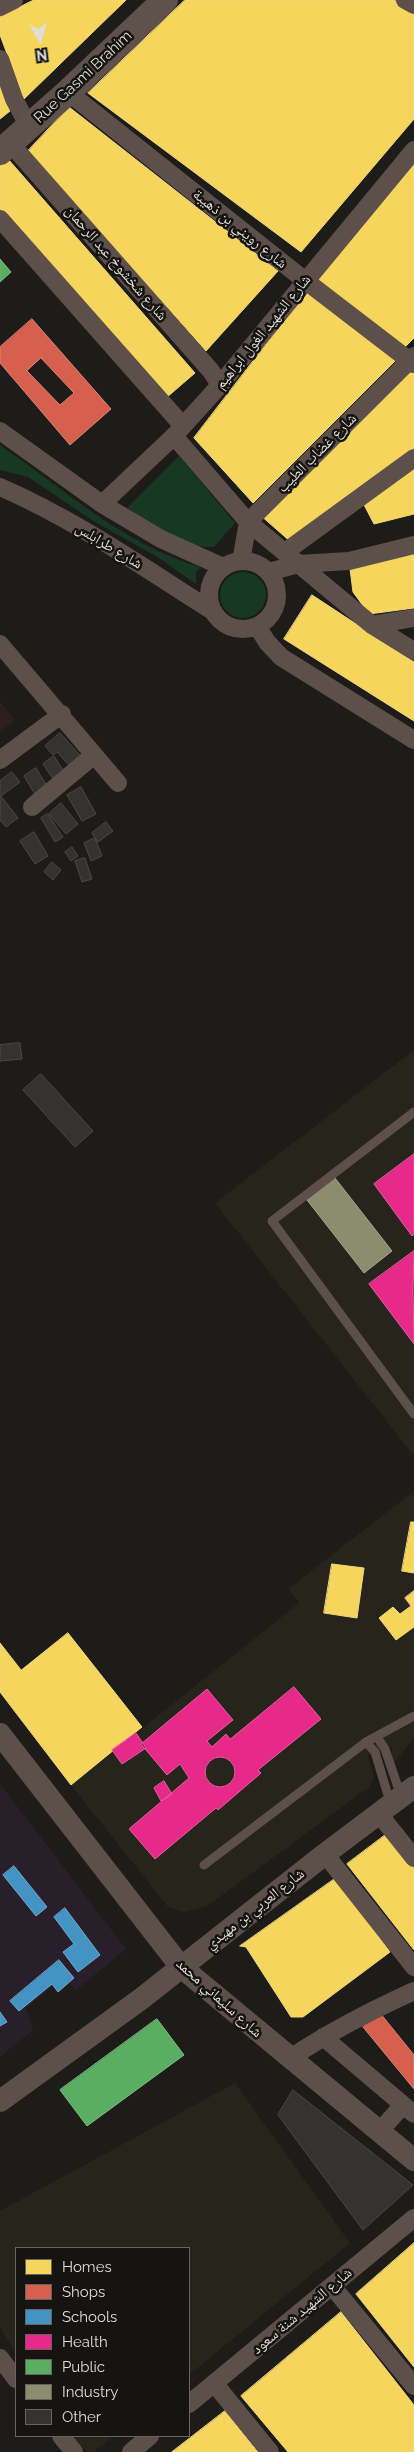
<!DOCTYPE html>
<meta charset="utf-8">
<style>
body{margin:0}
#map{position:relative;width:414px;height:2452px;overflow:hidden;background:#1d1c19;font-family:Raleway,sans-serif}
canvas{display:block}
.legend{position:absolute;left:15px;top:2247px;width:175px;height:190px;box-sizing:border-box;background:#151410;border:1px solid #666561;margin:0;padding:6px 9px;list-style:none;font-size:15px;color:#dfdedb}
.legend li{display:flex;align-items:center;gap:10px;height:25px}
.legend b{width:25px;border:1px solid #666561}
.north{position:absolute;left:15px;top:15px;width:50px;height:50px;-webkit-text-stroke:4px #151410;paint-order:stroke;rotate:173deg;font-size:14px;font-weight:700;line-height:20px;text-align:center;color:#dfdedb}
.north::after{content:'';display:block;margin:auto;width:18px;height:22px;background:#dfdedb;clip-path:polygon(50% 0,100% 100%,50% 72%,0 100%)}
</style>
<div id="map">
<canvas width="414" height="2452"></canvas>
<ul class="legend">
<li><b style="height:14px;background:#f6d55c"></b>Homes</li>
<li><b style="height:14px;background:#d6604d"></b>Shops</li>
<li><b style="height:14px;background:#4393c3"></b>Schools</li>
<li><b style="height:14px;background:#e7298a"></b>Health</li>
<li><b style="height:14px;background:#5aae61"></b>Public</li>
<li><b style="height:14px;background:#8c8c6e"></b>Industry</li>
<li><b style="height:14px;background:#343331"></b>Other</li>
</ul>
<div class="north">N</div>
</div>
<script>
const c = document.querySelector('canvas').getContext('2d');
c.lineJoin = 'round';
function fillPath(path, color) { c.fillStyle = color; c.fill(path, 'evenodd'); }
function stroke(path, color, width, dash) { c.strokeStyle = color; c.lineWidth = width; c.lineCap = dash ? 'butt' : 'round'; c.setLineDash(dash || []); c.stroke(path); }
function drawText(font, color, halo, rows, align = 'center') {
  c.font = font + ' Raleway,"Noto Naskh Arabic",sans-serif'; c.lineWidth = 5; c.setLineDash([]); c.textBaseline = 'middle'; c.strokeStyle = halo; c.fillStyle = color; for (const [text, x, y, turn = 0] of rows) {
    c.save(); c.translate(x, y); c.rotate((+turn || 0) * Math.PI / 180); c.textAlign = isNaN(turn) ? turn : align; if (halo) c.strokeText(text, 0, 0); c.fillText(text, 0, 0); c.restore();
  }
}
const built = new Path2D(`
 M414,1050v406l-199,-253z
 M414,1491v247l-20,25 -2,-1v-16l-24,10 6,22 -6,10 -162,119 -23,5 -15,-5 -97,-122 228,-182 -11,-14z
 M235,2083l115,160 -161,132v-127h-173v105l-16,-25v-117z
 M70,2436h44l-20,16h-7z`);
const industrial = new Path2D(`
 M0,701l15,19 -15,12z`);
const education = new Path2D(`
 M0,1784l126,165 -51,42 -10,-14 -39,31 7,22 -33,27z`);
const green = new Path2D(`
 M0,445c64,44 124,100 200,122l-4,5v12l-37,-26 -64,-36 -67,-45 -28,-7z
 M179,456l56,67 -21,24c-30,2 -63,-22 -87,-39z
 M220 595a23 23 0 1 1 46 0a23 23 0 1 1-46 0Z`);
const homes = new Path2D(`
 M34,0h92l-102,99 -24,-64v-18z
 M185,0h209l20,11v108l-113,133 -213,-159z
 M0,83l10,28 -10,8z
 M69,107l209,164 -72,80 -178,-200z
 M8,159l187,214 -29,25 -166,-189v-43z
 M414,162v176l-12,12 -91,-69z
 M311,286l88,71 -146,146 -59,-65z
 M410,366l4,3v86l-122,88 -33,-29z
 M414,460v54l-40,10 -13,-25z
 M414,552v56l-45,6 -16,-22 -4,-31z
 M312,595l102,67v59l-130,-82z
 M411,1522h3v51l-12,-2z
 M332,1564l32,4 -7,50 -33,-5z
 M414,1591v36l-18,13 -17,-22 14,-11 7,7 11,-8 -6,-8z
 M68,1633l74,94 -71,58 -71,-93v-49l21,27z
 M388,1833l26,33v84l-67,-86z
 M336,1878l54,74 -87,65h-12l-45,-70 -6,-1z
 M414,2243v124l-58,-73z
 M341,2312l73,93v47h-126l-47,-56z
 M225,2411l33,41h-86z`);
const shops = new Path2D(`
 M32,319l79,90 -41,36 -70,-82v-16zM41,358l33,35 -14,12 -33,-34z
 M380,2013l34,42v34l-51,-62z`);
const schools = new Path2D(`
 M14,1866l33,41 -11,9 -33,-41z
 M65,1908l35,47 -22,17 -15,-20 11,-8 -20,-27z
 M59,1960l15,18 -16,14 -6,-8 -33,27 -9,-10z
 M0,2012l7,10 -7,4z`);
const health = new Path2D(`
 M414,1154v80l-2,2 -38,-52z
 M414,1251l-1,39 1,54 -45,-60z
 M294,1687l27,32 -63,51 3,3 -43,37 -2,-2 -61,51 -26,-30 60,-51 -9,-14 -13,11 -26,-31 66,-55 26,31 -26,21 5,6 14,-13 4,5z
 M136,1733l10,15 -24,16 -10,-14z
 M205 1772a15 15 0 1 1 30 0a15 15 0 1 1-30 0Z
 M164,1781l8,13 -11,7 -7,-13z`);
const public = new Path2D(`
 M0,259l11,13 -11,10z
 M157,2019l27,36 -97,71 -27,-36z`);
const industry = new Path2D(`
 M335,1178l57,73 -28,22 -57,-73z`);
const building = new Path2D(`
 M60,733l27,30 -11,10 -19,-21 -4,3 -8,-9z
 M54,756l14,22 -11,7 -14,-21z
 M36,768l16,26 -13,7 -15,-25z
 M12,772l8,10 -19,14 17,22 -12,9 -6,-7v-39z
 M81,787l15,27 -14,7 -15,-26z
 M61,803l17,21 -12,10 -17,-20z
 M48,814l15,23 -8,5 -14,-24z
 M106,822l7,9 -15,11 -6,-9z
 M34,832l14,24 -13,8 -15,-23z
 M95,838l7,18 -11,5 -7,-18z
 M72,847l6,9 -7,5 -6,-9z
 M85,858l7,21 -10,3 -7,-21z
 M52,862l9,8 -8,10 -9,-8z
 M20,1043l2,16 -22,2v-16z
 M41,1074l52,57 -18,16 -52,-57z
 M293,2090l120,95 -50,45 -85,-115z`);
const service = new Path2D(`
 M414,1112l-142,109 142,193
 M377,1737l8,12 16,47
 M366,1742l9,10 15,50
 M204,1865l162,-123 48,-26`);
const minor = new Path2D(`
 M405,0l9,5
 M0,7l14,-7
 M0,59l14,40 15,28
 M68,92l230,183 116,89
 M11,144l200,227 9,14
 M0,219l183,207
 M0,431l102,73 59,35 62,28
 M174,436l74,86 124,103 42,26
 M0,487c76,33 144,81 214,125
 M102,504l72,-68 46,-51 194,-235
 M285,552l129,-94
 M241,561l7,-39 166,-166
 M209 595a34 34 0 1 1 68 0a34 34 0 1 1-68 0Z
 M269,572l29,-8 51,-3 65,-16
 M372,625l42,-7
 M257,626l10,16 14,15 133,83
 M0,644l118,139
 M0,760l62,-46
 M32,807l62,-52
 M379,1814l35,44
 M325,1854l89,113
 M323,2037l91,77
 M289,2059c40,-27 81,-48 125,-68
 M379,2132l24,-27
 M332,2286l82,100
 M0,2358l16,21
 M214,2383l56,69
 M189,2404l225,-186
 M61,2436l13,16
 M131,2452l19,-16`);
const tertiary = new Path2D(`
 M0,1734l181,233 233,193
 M0,2101l141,-102 184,-145 89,-67`);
const secondary = new Path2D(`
 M0,152l68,-60 97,-92`);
const streetNames = [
 ["Rue Gasmi Brahim",83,77,-43],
 ["شارع رويني بن ذهيبة",240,229,39],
 ["شارع شخشوخ عبد الرحمان",116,263,49],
 ["شارع الشهيد الغول ابراهيم",263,332,-51],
 ["شارع غضاب الطيب",317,453,-45],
 ["شارع طرابلس",109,546,31],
 ["شارع العربي بن مهيدي",255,1909,-38],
 ["شارع سليماني محمد",219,1998,42],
 ["شارع الشهيد شنة سعود",302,2311,-40]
];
fillPath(built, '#27241c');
fillPath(industrial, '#2e1e1c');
fillPath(education, '#281f2b');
fillPath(green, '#173823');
fillPath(homes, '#f6d55c');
stroke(homes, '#efd882', 1);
fillPath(shops, '#d6604d');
stroke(shops, '#d98678', 1);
fillPath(schools, '#4393c3');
stroke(schools, '#72aaca', 1);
fillPath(health, '#e7298a');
stroke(health, '#e55fa2', 1);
fillPath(public, '#5aae61');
stroke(public, '#82bc86', 1);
fillPath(industry, '#8c8c6e');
stroke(industry, '#a5a58f', 1);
fillPath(building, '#343331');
stroke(building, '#4a4947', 1);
stroke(service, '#5d4f4a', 9);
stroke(minor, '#5d4f4a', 18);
stroke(tertiary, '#5d4f4a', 22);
stroke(secondary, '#5f524c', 26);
drawText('15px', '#dfdedb', '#151410', streetNames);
</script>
